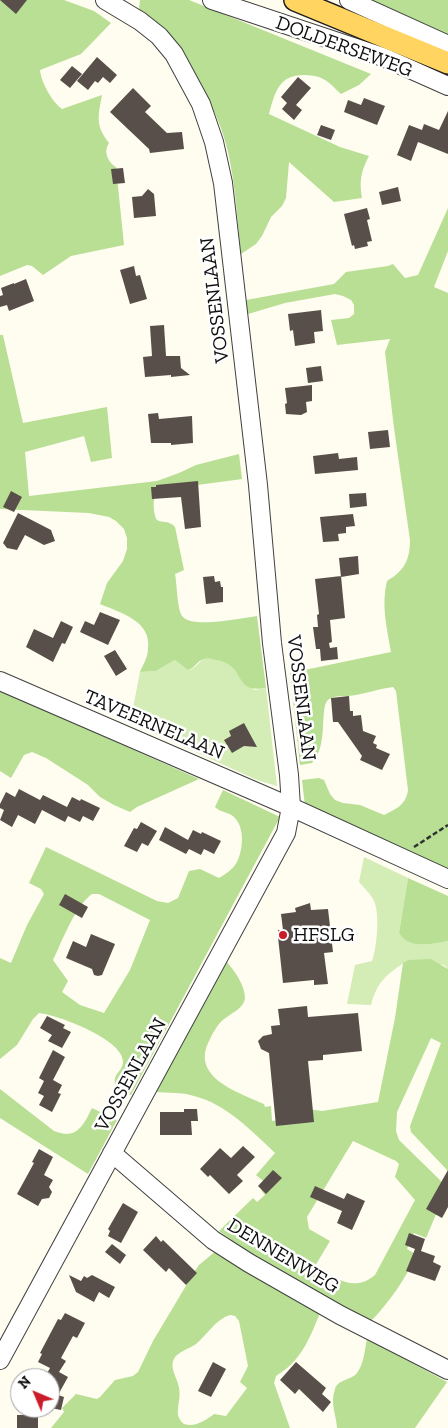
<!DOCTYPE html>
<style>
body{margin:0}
#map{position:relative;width:448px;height:1428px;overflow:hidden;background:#fffcf0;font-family:"Zilla Slab",serif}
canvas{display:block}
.north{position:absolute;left:10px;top:1368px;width:50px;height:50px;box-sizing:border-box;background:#fff;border:1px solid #9f9f9f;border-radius:50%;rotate:315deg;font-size:14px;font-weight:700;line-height:20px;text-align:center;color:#0f0f0f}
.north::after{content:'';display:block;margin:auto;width:18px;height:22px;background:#ca1c29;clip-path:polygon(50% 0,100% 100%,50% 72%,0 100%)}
</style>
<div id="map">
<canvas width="448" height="1428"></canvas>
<div class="north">N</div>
</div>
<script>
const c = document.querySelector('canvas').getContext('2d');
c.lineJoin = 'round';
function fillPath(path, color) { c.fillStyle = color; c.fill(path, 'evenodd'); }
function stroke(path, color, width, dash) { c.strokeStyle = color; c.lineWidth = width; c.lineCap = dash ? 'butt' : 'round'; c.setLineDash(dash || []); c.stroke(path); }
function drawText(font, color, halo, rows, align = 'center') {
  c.font = font + ' "Zilla Slab",serif'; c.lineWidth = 5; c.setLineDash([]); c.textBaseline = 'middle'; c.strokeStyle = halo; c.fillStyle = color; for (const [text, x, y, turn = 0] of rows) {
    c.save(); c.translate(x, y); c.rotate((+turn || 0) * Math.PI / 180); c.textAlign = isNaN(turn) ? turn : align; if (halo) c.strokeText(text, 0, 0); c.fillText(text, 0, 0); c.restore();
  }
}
const green = new Path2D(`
 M206,658l18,3 7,4 6,5 5,12 13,8 11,-2 11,98 -20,-6 -130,-59 6,-13 7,-36 16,-1 19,-11 14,10c7,-2 10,-9 17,-12z
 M364,857l44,21 -9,55c14,17 29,11 49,8v28l-4,-4 -36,-5c-20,14 -30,19 -37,45l-24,-1 8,-39 17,-4c5,-14 8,-47 2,-60 -3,-7 -10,-13 -15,-19z`);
const forest = new Path2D(`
 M0,0h64l30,11 17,12 -30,31 -41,16c1,12 12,32 22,39l40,-14c-4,22 -7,30 7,48 -6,9 -1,19 7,24l8,78 -53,11 -28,19 -11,-9 -5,-1 -27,11z
 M140,0h49l182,74 -12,11 -18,9c-6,-5 -11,-12 -18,-15 -5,-3 -12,-4 -19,-4 -25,0 -29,17 -35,39l71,33 29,9c-8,15 -10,25 -7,42l-28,4 -45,-40 -3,36 -4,8 -11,11 -9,19 -6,8 -15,10c-6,-52 -6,-110 -34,-155l-65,-83 -3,-7z
 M368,0h80v35z
 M448,208v43l-14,36 14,6v579l-143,-66 -3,-26 17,-2 5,2 6,14 5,6 8,3 17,2 24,10c12,-6 22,-10 24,-25l-12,-99 -3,-4c-16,2 -31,8 -46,9 -6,0 -15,0 -19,4 -9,8 1,45 -16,63l-12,2 -10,-92 101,-21c-4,-23 -10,-47 -4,-71 17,-10 23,-21 23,-41l-16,-112 -9,-76 5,-13 -53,6 -6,-25 18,-2 5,-4v-9l-3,-5 -8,-4 -8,-2 -50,9 -37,11 -2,-14 88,-16 12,-12 42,-6 5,-2 12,14 13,-3z
 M0,335h3l20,88 84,-16 5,51 -21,4 -7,-26 -59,16 4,44 128,-15 22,-8 17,-8 43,-11 3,25 -82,11c-2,3 -5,7 -6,10 -1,4 0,17 3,20 5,3 12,0 18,7l9,43 -9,4c2,10 2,34 7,42 9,13 61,2 75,0l9,72c-35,6 -18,-23 -50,-28 -4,-1 -8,-2 -12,-1 -7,2 -9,9 -16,11l-13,-10 -19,11 -16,1c3,-7 8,-15 8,-23 4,-28 -27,-36 -48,-45l7,-21 16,-22 4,-12v-11l-3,-9 -8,-8 -7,-4 -20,-4 -89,-4z
 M0,690l199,89 -62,28 -7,5 -16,-7 -14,-8 -12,-12 -42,-27 -14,-6 -8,3 -13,23 -11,-7z
 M223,790l57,27 -149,278 -15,-6c-5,-18 7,-15 7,-28 -1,-22 -65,-46 -84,-48l-6,6 -16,26 -17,14v-101l11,5 16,-38 17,-31 -3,-5 -12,-6 17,-36 111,54 11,2 10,-5 11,-27 11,-2 19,9c7,-4 14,-9 18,-16 6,-12 8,-33 -2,-44 -5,-6 -14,-5 -20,-11zM92,894h7l51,26 -20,50 -26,43 -24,-8 -18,-13 6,-11 -15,-21c9,-19 22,-54 39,-66z
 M408,878l40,18v45c-17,3 -38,9 -49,-8z
 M431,959l17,10v202l-37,-39 -1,-6 31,-83 -10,-5 -34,74 -1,19 3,9 44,43 5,3 -22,52 -12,-5 -7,16 10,6c-13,25 -27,47 -47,67l-104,-57 -47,-34 34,-33 4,4 8,-7 -4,-5 6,-6 -11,-9 19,-22c-23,-22 -49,-49 -81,-57 -12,-4 -26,-3 -38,-4l70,-131c8,9 19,24 19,37 -1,10 -12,14 -18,19 -9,5 -14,16 -18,24 -19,37 31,52 55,63l1,3 6,-1 1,15 21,-3 -1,-11 30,4 56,-9 17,-84 8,-55 5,-3zM353,1141l43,20 3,3 -4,13 20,23 -40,75c-21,18 -39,3 -60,-9l15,-25 -21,-12 -2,-12z
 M0,1089l54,42c23,9 29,-5 38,-23l25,12 -29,54 -88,-56z
 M217,1250l103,63c-11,27 -19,48 -44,63l-2,7 16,45h-239l13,-16 -2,-4 14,-14 21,5 3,-2 15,-17 18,-4 5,-4 15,-31 40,-67 6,-9zM230,1315l5,1 4,5 9,45 -8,16 7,6 -21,28 -12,-2c-8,6 -19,14 -30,10 -3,-2 -5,-5 -6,-9 -1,-8 3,-18 1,-27 -1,-9 -10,-20 -5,-29 3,-7 15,-10 22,-15 11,-9 20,-25 34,-29z
 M367,1338l80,44 -32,46h-78c-1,-14 -7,-24 -2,-39 3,-10 17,-9 22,-16 7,-9 8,-24 10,-35z`);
const building = new Path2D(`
 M0,0h27l-11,14z
 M97,57l20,18 -7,8 -7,-6 -5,6 -3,-2 -7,9 -11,-9z
 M72,66l10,8 -12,14 -10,-8z
 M298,77l13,11 -15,17 6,5 -8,10 -12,-11 5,-6 -6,-6z
 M133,88l18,18 -6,6 22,21 15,-1 2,17 -34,4 -1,-4 -39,-37z
 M364,98l21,8 -8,19 -33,-13 4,-12 13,5z
 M448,111v43l-30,-12 -7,19 -14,-6 12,-30 13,5 2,-6 15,6z
 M321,125l14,5 -4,10 -14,-5z
 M123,168l2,15 -12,1 -2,-15z
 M398,187l3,14 -19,4 -3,-13z
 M148,189l6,5 2,22 -22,2 -2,-21 10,-1z
 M367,208l3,11 -3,1 5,21 -5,1 1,4 -13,3 -1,-4 -2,1 -8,-32z
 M134,266l2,10 4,-1 7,24 -17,5 -10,-34z
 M26,279l8,22 -25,10 -2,-6 -7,2v-11l3,-1 -2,-7 13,-5v1z
 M321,310l2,21 -9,1 1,11 -20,3 -2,-16 -3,1 -2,-17z
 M164,325l2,31h14l1,12 9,7 -19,2v-2l-26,2 -2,-20 9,-1 -2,-30z
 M321,366l2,15 -15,2 -2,-15z
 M312,385v16l-6,1 1,10 -6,3 -15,-1 -1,-10 2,-1 -2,-15z
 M158,413l1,6 33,-3 1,27 -22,2v-2h-20l-3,-29z
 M388,430l2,17 -20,2 -2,-17z
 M338,453l1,6 18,-2 1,13 -43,4 -2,-18z
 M198,481l3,46 -16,2 -4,-32 -29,2 -1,-12h5v-2z
 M11,491l11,6 -8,15 -11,-5z
 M366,493l1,13 -17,2 -1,-14z
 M18,513l33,17 4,11 -11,4 -19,-10 -8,15 -10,-2 -4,-5z
 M353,514l2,12 -9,1v6l-8,1 1,7 -16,1 -3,-25z
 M358,556l1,18 -18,3 -2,-19z
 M214,576l1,6 5,-1 1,6h2v15l-17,2 -3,-27z
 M341,576l4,42 -15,2 2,22 -3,1 1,5 7,-1 1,12 -17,2 -1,-12h-4l-3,-22h5l-1,-12 2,-1 -4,-35z
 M100,612l20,8 -12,25 -28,-13 5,-11 9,4z
 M61,621l12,6 -8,17 -3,-1 -9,19 -27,-15 8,-18 19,9z
 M115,650l12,19 -11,7 -12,-20z
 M349,696l1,15h3v5l8,-1 2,16 13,5 -3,7 4,2 -1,3 14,6 -8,16 -22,-10 2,-4 -24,-34h-5l-2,-24z
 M244,723l13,24 -13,-1 -12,7 -8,-13 7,-4 -2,-5z
 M19,789l21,11 3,-5 24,12 5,-10 8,4 1,-2 19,9 -7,13 -10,-5 -3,6 -12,-6 -3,6 -23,-12 -7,14 -17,-9 -6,12 -12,-7 4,-10 -4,-2v-4l6,-12 9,5z
 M141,822l16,9 -9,15 -6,-3 -5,9 -13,-6 10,-18 3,1z
 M165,827l23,13 5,-10 8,4 1,-2 19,9 -7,13 -10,-5 -3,6 -12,-6 -3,5 -27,-14z
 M65,894l23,13 -6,11 -23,-13z
 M310,903l1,7 17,-1 5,43 -9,1 4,31 -14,1v-5l-31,3 -5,-46v-7h5l-2,-16 15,-2 -1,-4z
 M91,934l24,10 -13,31 -4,1 -4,-1 -2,-6 -26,-11 7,-17 13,6z
 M307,1006l1,11 50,-4 4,38 -39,4v5l-15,1 6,61 -38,4 -7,-73 -8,-4 -3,-8 5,-5 9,-2 -1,-8 9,-1 -2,-16z
 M47,1016l18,9 -2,3 8,4 -9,16 -14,-7 4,-6 -12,-7z
 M53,1050l12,7 -12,23 9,5 -4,8 3,1 -9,18 -13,-7 5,-9 -6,-3 6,-12 -5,-3z
 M184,1109h13l1,12h-7l1,14h-32v-23h24z
 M243,1146l12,11 -18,18 6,6 -14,13 -19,-19 -2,2 -8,-8 20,-21 11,10z
 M39,1149l14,8 -9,18 9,5 -4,7 3,5 -3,6 -7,1 -4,7 -21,-12 17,-31 -2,-1z
 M273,1170l9,8 -16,16 -8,-8z
 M448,1170v37l-6,11 -16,-9z
 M315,1186l29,13 3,-6 18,8 -13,29 -15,-7 5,-12 -32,-14z
 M123,1203l15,9 -17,31 -13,-7 2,-5 -2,-2z
 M409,1233l16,6 -4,12 14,5 -2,6 8,4 -6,15 -29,-10 9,-22 -10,-4z
 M156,1236l5,6 2,-2 34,33 -11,12 -17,-17 -3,4 -23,-22z
 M112,1244l14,11 -6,9 -15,-12z
 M69,1275l12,6 3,-5 3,2 5,-3 23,12 -6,11 -10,-6 -5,10 -18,-10z
 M65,1313l20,10 -8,15 -4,-2 -12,22 5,3 -7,11 9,5 -10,18 6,2 -3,13 -10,-2 -1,2v-32l-5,-1 5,-9 -12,-6 4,-8 -2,-1 18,-34 3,1z
 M213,1362l13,7 -15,28 -13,-6z
 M296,1362l30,26 -4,6 9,8 -8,10 -24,-23 -4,5 -15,-14z
 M17,1415h21v13h-21z`);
const path = new Path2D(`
 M414,847l34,-22`);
const minor = new Path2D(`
 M212,0l171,57 65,29
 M349,0l99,45
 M0,681l291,126 157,72
 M112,1153l101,87 36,23 91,52 108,55
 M0,1360l286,-527 5,-26 -2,-32 -17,-132 -14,-158 -35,-302 -9,-41 -13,-38 -27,-50 -15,-18 -19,-15 -35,-21`);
const major = new Path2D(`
 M295,0l153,63`);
const markers = [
 [283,935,5,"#ca1c29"]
];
const streetNames = [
 ["DOLDERSEWEG",344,47,20],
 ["VOSSENLAAN",215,300,-97],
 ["VOSSENLAAN",301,698,83],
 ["TAVEERNELAAN",154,725,23],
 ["VOSSENLAAN",131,1075,-61],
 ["DENNENWEG",283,1256,31]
];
const poiNames = [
 ["HFSLG",293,935]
];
fillPath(green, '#d4edb6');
fillPath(forest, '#b8df94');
fillPath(building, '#584f4a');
stroke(minor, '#424242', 20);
stroke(major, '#202020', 24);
stroke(path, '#313131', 2.5, [5, 2.5]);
stroke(minor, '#fff', 18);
stroke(major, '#ffd460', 21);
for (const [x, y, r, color] of markers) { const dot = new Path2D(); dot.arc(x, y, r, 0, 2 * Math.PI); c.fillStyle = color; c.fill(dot); stroke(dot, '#fff', 2); }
drawText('20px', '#0f0f0f', '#fff', streetNames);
drawText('20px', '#0f0f0f', '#fff', poiNames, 'left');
</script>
